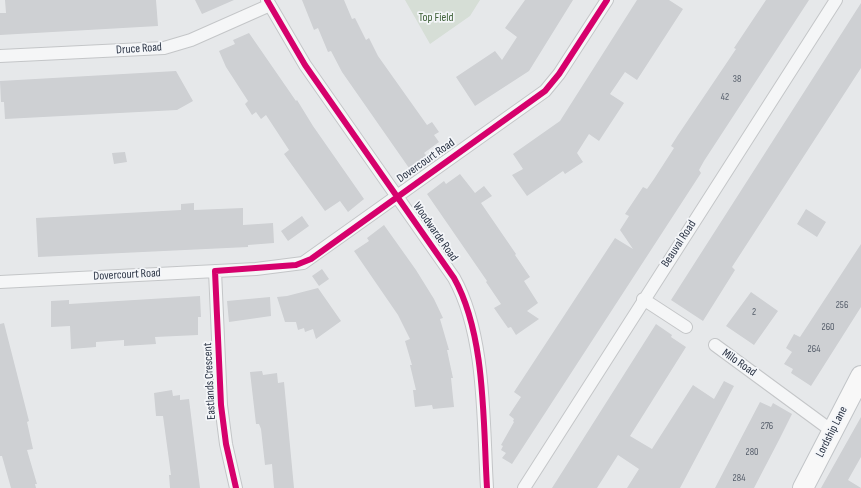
<!DOCTYPE html>
<style>
body{margin:0}
canvas{display:block;background:#e6e8ea}
</style>
<canvas width="861" height="488"></canvas>
<script>
const c = document.querySelector('canvas').getContext('2d');
c.lineJoin = 'round';
function fillPath(path, color) { c.fillStyle = color; c.fill(path, 'evenodd'); }
function stroke(path, color, width, dash) { c.strokeStyle = color; c.lineWidth = width; c.lineCap = dash ? 'butt' : 'round'; c.setLineDash(dash || []); c.stroke(path); }
function drawText(font, color, halo, rows, align = 'center') {
  c.font = font + ' "Sofia Sans Condensed",sans-serif'; c.lineWidth = 3.5; c.setLineDash([]); c.textBaseline = 'middle'; c.strokeStyle = halo; c.fillStyle = color; for (const [text, x, y, turn = 0] of rows) {
    c.save(); c.translate(x, y); c.rotate((+turn || 0) * Math.PI / 180); c.textAlign = isNaN(turn) ? turn : align; if (halo) c.strokeText(text, 0, 0); c.fillText(text, 0, 0); c.restore();
  }
}
const green = new Path2D(`
 M405,0h75l-10,16 -40,28z`);
const building = new Path2D(`
 M5,0h151l2,26 -158,9v-22h6z
 M195,0h39l-32,14z
 M302,0h42l8,19 3,-1 11,22 3,-2 9,18 49,69 5,-3 7,10 -5,3 5,7 -15,11 3,3 -18,12 -67,-96 -11,-21 -3,1 -10,-24 -4,2z
 M525,0h48l-44,71 -54,35 -19,-29 39,-26 7,9 15,-23 -12,-9z
 M637,0h32l14,9 -46,71 -12,-8 -15,22 14,9 -25,38 -10,-7 -12,19 6,9 -18,12 -2,-3 -36,25 -15,-21 11,-6 -10,-15 47,-33z
 M766,0h43l-105,161 -5,9 2,3 -189,291 -10,-6 4,-5 -5,-3 2,-4 -2,-1 13,-23 -1,-1 1,-2 -5,-4 12,-18 -7,-5 101,-154 18,11 -13,-19 9,-14 -4,-2 18,-27 4,2 7,-10 20,-31 -3,-2 7,-11 58,-86 -2,-1z
 M861,3v65l-129,199 3,3 -32,51 -32,-21z
 M249,33l47,68 1,-1 16,26 51,73 -16,13 -8,-11 -15,10 -41,-57 5,-4 -23,-35 -5,4 -5,-7 -4,3 -7,-11 3,-3 -22,-34 -7,-16 16,-7 -2,-4z
 M176,71l17,30 -16,9 -172,9 -1,-17h-3l-1,-21z
 M125,152l2,10 -13,2 -2,-11z
 M460,174l15,19 9,-7 8,10 -11,7 35,51 -1,1 15,22 -6,4 14,22 -11,8 12,8 -23,16 -5,-8 -3,1 -14,-20 7,-4 -15,-22 1,-1 -60,-87 17,-13 2,3z
 M194,203v7l49,-2v17l30,-2 1,20 -26,2v2l-210,10 -2,-39 145,-8v-6z
 M806,209l20,13 -9,15 -20,-13z
 M302,216l7,10 -21,15 -7,-10z
 M384,225l32,45 18,29 9,19 -3,1 9,31h-2l6,28h-2l3,29 -21,2 -1,-4 -17,2 -2,-17h3l-6,-25h2l-7,-24 5,-2 -12,-24 -44,-64 15,-10 -2,-3z
 M861,244v63l-50,79 -20,-13 2,-4 -9,-5 8,-12 -6,-4 8,-14 6,3z
 M322,269l7,10 -10,7 -7,-10z
 M318,288l23,33 -25,18 -3,-10 -8,3 -1,-4 -6,2 -2,-8h-11l-8,-25 10,-1z
 M751,292l27,19 -24,34 -28,-19z
 M200,296l1,21h-3v18l-43,2 1,7 -32,2v-6l-28,2v5l-25,2 -1,-23 -19,1v-26l18,-1v4z
 M270,297l1,19 -42,6 -2,-21z
 M4,323l25,98 -2,1 6,27 -6,1 10,34h-2l1,4h-25l-9,-32h-2v-132z
 M656,324l16,11 -1,2 15,10 -56,89 22,13 41,-64 21,14 10,-18 10,5 -54,102h-53l12,-19 -21,-14 -21,33h-45z
 M262,371l1,4 14,-2 1,10 6,-1 10,106h-20l-2,-24 -7,1 -4,-36 -2,-5h-3l-6,-52z
 M172,390l1,6 7,-1v5l9,-1 11,89h-30l-1,-13h2l-8,-59h-7l-2,-23z
 M760,402l11,5 2,-4 19,11 -13,26 -25,48h-39z
 M861,417v40l-13,23 13,8h-40z`);
const street = new Path2D(`
 M267,0l38,65 149,213c32,57 29,145 33,210
 M0,56l164,-8 27,-8 79,-35
 M215,271l6,134 5,39 10,44
 M0,282l256,-13 47,-6 242,-172 14,-17 48,-74
 M643,299l43,28
 M715,345l117,86
 M524,488l312,-488`);
const primary = new Path2D(`
 M803,488l58,-112`);
const cycleway = new Path2D(`
 M267,0l38,65 149,213c32,57 29,145 33,210
 M236,488l-10,-44 -5,-39 -6,-134 81,-6 15,-6 234,-168 14,-17 48,-74`);
const numberNames = [
 ["38",737,79],
 ["42",725,97],
 ["256",842,305],
 ["2",754,312],
 ["260",828,327],
 ["264",814,349],
 ["276",767,426],
 ["280",752,452],
 ["284",739,478]
];
const parkNames = [
 ["Top Field",436,18]
];
const streetNames = [
 ["Druce Road",139,49,-4],
 ["Dovercourt Road",426,161,-35],
 ["Woodwarde Road",435,232,55],
 ["Beauval Road",679,244,-57],
 ["Dovercourt Road",127,275,-3],
 ["Milo Road",739,363,35],
 ["Eastlands Crescent",210,381,-93],
 ["Lordship Lane",832,432,-63]
];
fillPath(green, '#d6ded6');
fillPath(building, '#ced0d3');
stroke(street, '#c4c6c8', 14);
stroke(primary, '#c2c5c8', 22);
stroke(street, '#f5f6f7', 12);
stroke(primary, '#f8f8f8', 20);
stroke(cycleway, '#d6006c', 6);
drawText('10px', '#545c69', null, numberNames);
drawText('12px', '#3f6138', '#f4f6f9', parkNames);
drawText('12px', '#2b3445', '#f4f6f9', streetNames);
</script>
